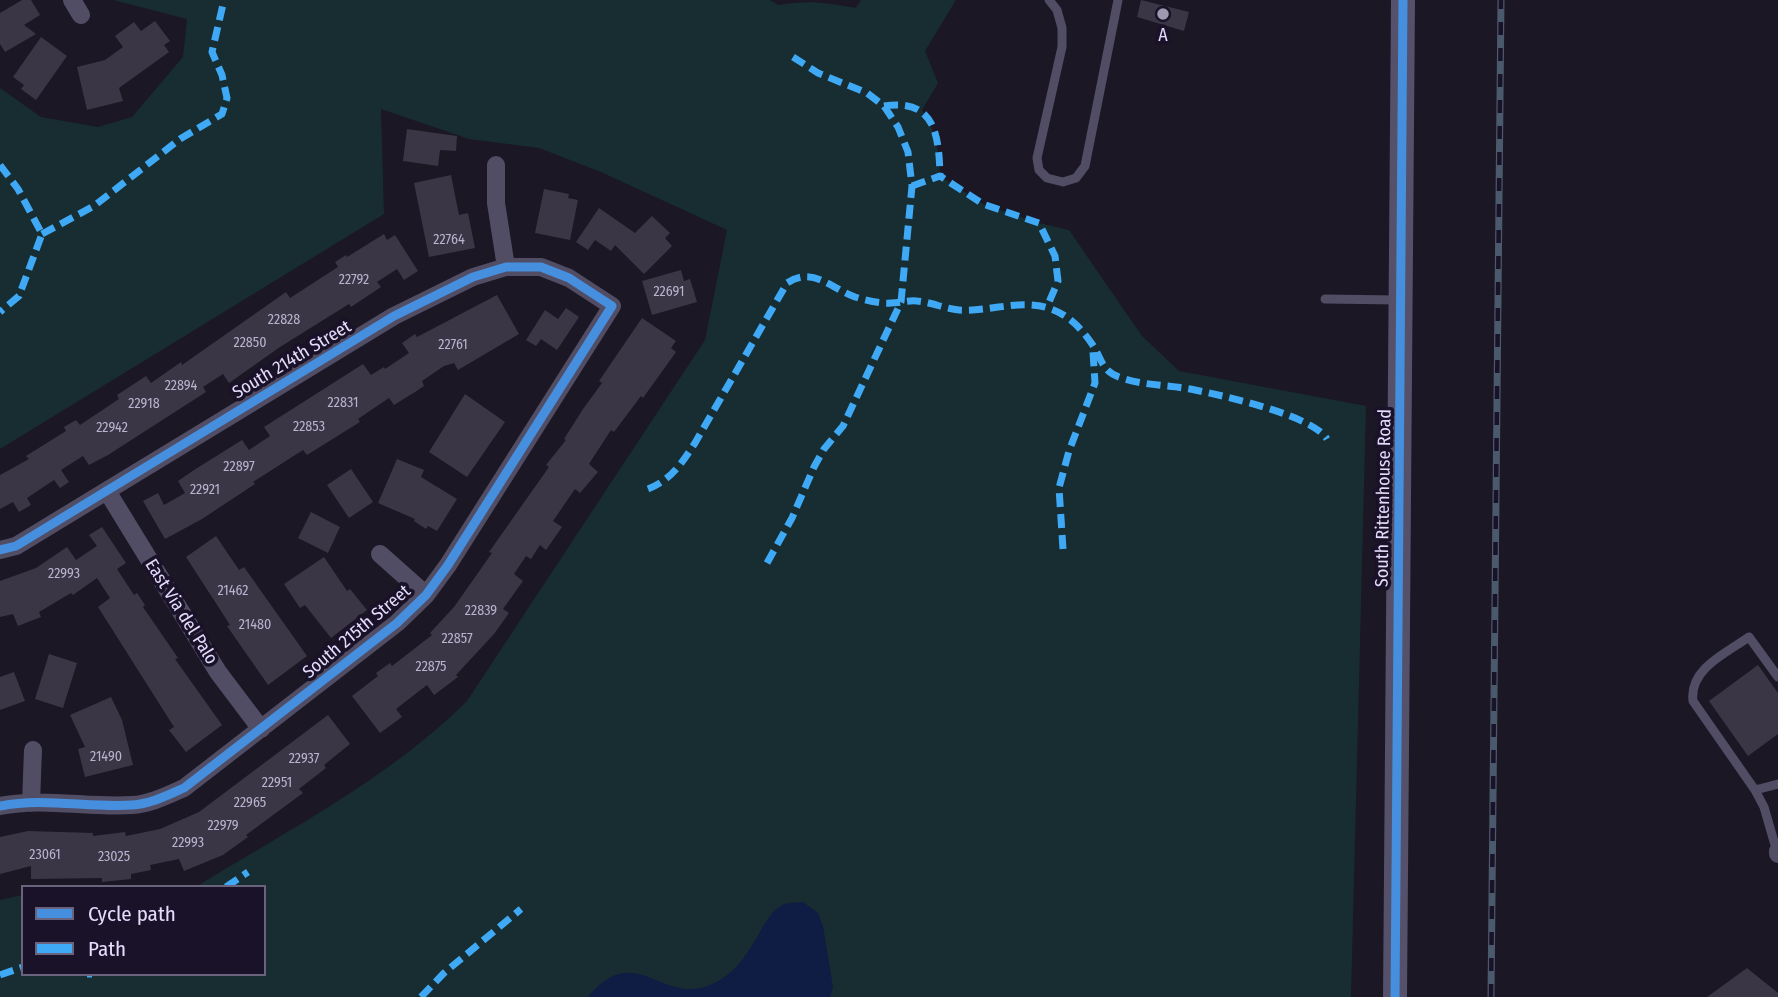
<!DOCTYPE html>
<style>
body{margin:0}
#map{position:relative;width:1778px;height:997px;overflow:hidden;background:#1b1724;font-family:"Fira Sans Condensed",sans-serif}
canvas{display:block}
.legend{position:absolute;left:21px;top:885px;width:245px;height:91px;box-sizing:border-box;background:#191229;border:2px solid #6a637e;margin:0;padding:9px 12px;list-style:none;font-size:21px;color:#e4ddfd}
.legend li{display:flex;align-items:center;gap:14px;height:35px}
.legend b{width:35px;border:2px solid #6a637e}
</style>
<div id="map">
<canvas width="1778" height="997"></canvas>
<ul class="legend">
<li><b style="height:9px;background:#468fdf"></b>Cycle path</li>
<li><b style="height:9px;background:#3fa9f5"></b>Path</li>
</ul>
</div>
<script>
const c = document.querySelector('canvas').getContext('2d');
c.lineJoin = 'round';
function fillPath(path, color) { c.fillStyle = color; c.fill(path, 'evenodd'); }
function stroke(path, color, width, dash) { c.strokeStyle = color; c.lineWidth = width; c.lineCap = dash ? 'butt' : 'round'; c.setLineDash(dash || []); c.stroke(path); }
function drawText(font, color, halo, rows, align = 'center') {
  c.font = font + ' "Fira Sans Condensed",sans-serif'; c.lineWidth = 7; c.setLineDash([]); c.textBaseline = 'middle'; c.strokeStyle = halo; c.fillStyle = color; for (const [text, x, y, turn = 0] of rows) {
    c.save(); c.translate(x, y); c.rotate((+turn || 0) * Math.PI / 180); c.textAlign = isNaN(turn) ? turn : align; if (halo) c.strokeText(text, 0, 0); c.fillText(text, 0, 0); c.restore();
  }
}
const green = new Path2D(`
 M113,0h657l8,5c30,-5 47,-3 78,3l5,-8h95l-31,51 13,32 -16,27c14,21 17,41 18,66l43,28 56,19 30,7 73,106 37,35 187,35 -15,591h-1351v-97l23,-5v79h241v-87h-68c92,-57 194,-109 271,-186l238,-361 22,-110 -126,-58 -62,-24 -70,-9 -88,-30 3,105 -384,235v-361l41,29 57,10 34,-10 51,-60 4,-38z`);
const water = new Path2D(`
 M803,902l15,11 5,13 10,61 -3,10h-242c44,-54 69,0 113,-9 31,-8 46,-33 60,-58 6,-10 11,-19 21,-25 6,-3 14,-2 21,-3z`);
const building = new Path2D(`
 M22,0h9l9,15 -16,10 12,9 -31,18 -5,-8v-31z
 M1141,0l48,12 -5,19 -47,-14z
 M155,21l15,20 -6,4 5,7 -50,36 4,13 -36,9 -10,-43 28,-7 18,-13 -8,-11 19,-14 7,9z
 M41,37l26,19 -31,44 -15,-11 3,-4 -11,-8z
 M407,129l50,7 -1,15 -16,-1 -2,16 -35,-5z
 M451,175l8,40 9,-2 7,35 -46,9 -15,-74z
 M544,189l25,5 -1,4 10,2 -8,40 -35,-7z
 M599,208l36,25 17,-17 18,17 -5,5 7,8 -28,28 -29,-29 -4,6 -16,-11 -7,10 -12,-8z
 M384,234l3,6 8,-5 23,36 -14,9 -7,-11 -20,13 4,5 -30,20 -2,-3 -69,43 -51,36 -6,-9 -20,13 3,5 -98,63 -19,10 -6,-9 -22,14 8,12 -9,6 -6,-8 -27,18 4,7 -12,7 -6,-10 -13,7v-34l29,-16 -3,-3 40,-25 -2,-4 12,-7 4,5 39,-26 -2,-4 29,-19 5,7 30,-21 1,3 104,-73 4,6 48,-31 -3,-5 11,-7 1,2z
 M681,270l3,11 6,-2 7,23 -45,13 -10,-34z
 M497,295l22,39 -61,36 -4,-7 -10,3 -22,15 2,5 -9,6 -21,13 -5,-7 -31,21 2,3 -53,33 -4,-5 -50,32 2,2 -53,35 -37,20 -22,-38 15,-8 6,12 21,-12 -7,-12 16,-11 48,-30 7,10 21,-14 -6,-9 99,-63 8,11 13,-8 1,2 24,-16 -7,-10 13,-9 2,3z
 M566,308l13,9 -22,33 -16,-11 -5,7 -10,-6 19,-30 13,9z
 M642,318l34,23 -5,7 5,4 -33,46 -2,-2 -27,36 -3,-2 -22,34 9,8 -18,21 -5,-4 -22,32 9,6 -16,23 -6,-5 -9,14 -5,-3 -12,18 9,7 -20,28 6,4 -15,21 -38,41 2,2 -24,18 -7,-10 -31,24 6,8 -22,16 -28,-37 26,-20 -2,-3 14,-10 2,3 40,-31 -2,-2 24,-26 38,-54 -3,-1 60,-85 -3,-2 20,-25 -2,-1 19,-30 19,-26 -3,-2z
 M465,394l40,28 -38,55 -38,-25z
 M397,459l27,11 -3,7 36,22 -20,32 -9,-5 -2,3 -12,-8 1,-2 -37,-16z
 M351,469l22,33 -24,16 -22,-33z
 M311,512l29,15 -12,26 -30,-15z
 M102,527l24,36 -9,6 17,26 3,-2 8,12 -2,2 35,51 -3,1 47,66 -36,27 -17,-22 5,-3 -76,-120 12,-9 -13,-20 -24,17 -2,-2 -32,19 2,5 -23,9 -5,-12 -13,3v-36l36,-13 31,-21 9,13 21,-14 -8,-11z
 M216,536l23,34 5,-3 63,89 -39,29 -41,-59 3,-1 -44,-68z
 M324,557l23,34 3,-2 17,21 -36,28 -26,-33 -5,3 -16,-24z
 M49,654l28,9 -14,45 -28,-9z
 M1758,665l20,28v41l-30,22 -39,-55z
 M14,672l11,29 -25,9v-33z
 M111,697l11,23 11,45 -48,12 -7,-28 7,-2 -15,-32z
 M328,715l22,29 -26,21 2,3 -27,21 4,4 -57,42 2,2 -25,18 -39,16 -5,-12 -29,6 1,5 -20,4v5l-29,3v-4l-71,1v-13l-31,8v-37l28,-6 65,2v3l32,-4 1,4 34,-7 39,-17z
 M1747,968l31,25v4h-71z`);
const service = new Path2D(`
 M1049,0l8,10 5,18v19l-25,111 2,12 8,8 16,4 13,-4 9,-12 33,-166
 M1325,299l72,1
 M1755,790l-62,-89c-4,-32 33,-48 56,-64l29,40
 M1777,852l-13,-45 -9,-17 23,-6`);
const minor = new Path2D(`
 M72,0l9,15
 M496,165v38l10,64
 M107,491l111,181 43,57
 M0,550l16,-4 378,-230 79,-39 33,-10h35l28,11 43,28 -164,259 -22,30 -29,28 -213,165c-16,7 -34,16 -52,17 -43,3 -89,-8 -132,1
 M380,554l46,41
 M31,803l2,-53
 M1778,851v3`);
const secondary = new Path2D(`
 M1395,997l8,-997`);
const rail = new Path2D(`
 M1491,997l10,-997`);
const quiet = new Path2D(`
 M884,106c51,-8 55,29 56,70
 M0,165l18,24 24,45 -23,62 -19,16
 M912,186l28,-10 43,28 56,19 16,33 3,25 -11,26
 M42,234l52,-28 86,-67 42,-25 5,-16 -5,-23 -10,-23 12,-52
 M648,489c23,-9 34,-26 47,-46l92,-160c26,-17 43,5 68,14 10,3 25,7 36,6 9,0 18,-3 26,-2 14,1 28,8 42,9 29,2 61,-11 89,-2 20,6 33,20 44,36 11,16 9,28 30,34 24,8 49,7 73,12 29,6 117,25 132,49
 M1063,549l-4,-61 10,-37 26,-68 -2,-31
 M767,563l25,-45 22,-51 10,-18 19,-23 58,-124 11,-116 -4,-34 -10,-25 -14,-21 -17,-13 -49,-20 -25,-16
 M226,887l22,-15
 M87,974h5
 M0,975l23,-8
 M421,997l23,-24 77,-64`);
const cycleway = new Path2D(`
 M0,550l16,-4 378,-230 79,-39 33,-10h35l28,11 43,28 -164,259 -22,30 -29,28 -213,165c-16,7 -34,16 -52,17 -43,3 -89,-8 -132,1
 M1395,997l8,-997`);
const markers = [
 [1163,14,7,"#9e98b1"]
];
const numberNames = [
 ["22764",449,240],
 ["22792",354,280],
 ["22691",669,292],
 ["22828",284,320],
 ["22850",250,343],
 ["22761",453,345],
 ["22894",181,386],
 ["22831",343,403],
 ["22918",144,404],
 ["22853",309,427],
 ["22942",112,428],
 ["22897",239,467],
 ["22921",205,490],
 ["22993",64,574],
 ["21462",233,591],
 ["22839",481,611],
 ["21480",255,625],
 ["22857",457,639],
 ["22875",431,667],
 ["21490",106,757],
 ["22937",304,759],
 ["22951",277,783],
 ["22965",250,803],
 ["22979",223,826],
 ["22993",188,843],
 ["23061",45,855],
 ["23025",114,857]
];
const poiNames = [
 ["A",1163,36]
];
const streetNames = [
 ["South 214th Street",292,360,-31],
 ["South Rittenhouse Road",1384,498,-89],
 ["East Via del Palo",181,612,58],
 ["South 215th Street",357,632,-40]
];
fillPath(green, '#172d31');
fillPath(water, '#0f1c43');
fillPath(building, '#3b3645');
stroke(service, '#514d64', 9);
stroke(minor, '#514d64', 18);
stroke(secondary, '#55516a', 24);
stroke(rail, '#4b596c', 7);
stroke(rail, '#191229', 4.5, [13]);
stroke(quiet, '#3fa9f5', 7, [14, 7]);
stroke(cycleway, '#468fdf', 9);
for (const [x, y, r, color] of markers) { const dot = new Path2D(); dot.arc(x, y, r, 0, 2 * Math.PI); c.fillStyle = color; c.fill(dot); stroke(dot, '#191229', 2.5); }
drawText('14px', '#bab3cf', null, numberNames);
drawText('18px', '#e4ddfd', '#191229', poiNames);
drawText('18px', '#e4ddfd', '#191229', streetNames);
</script>
